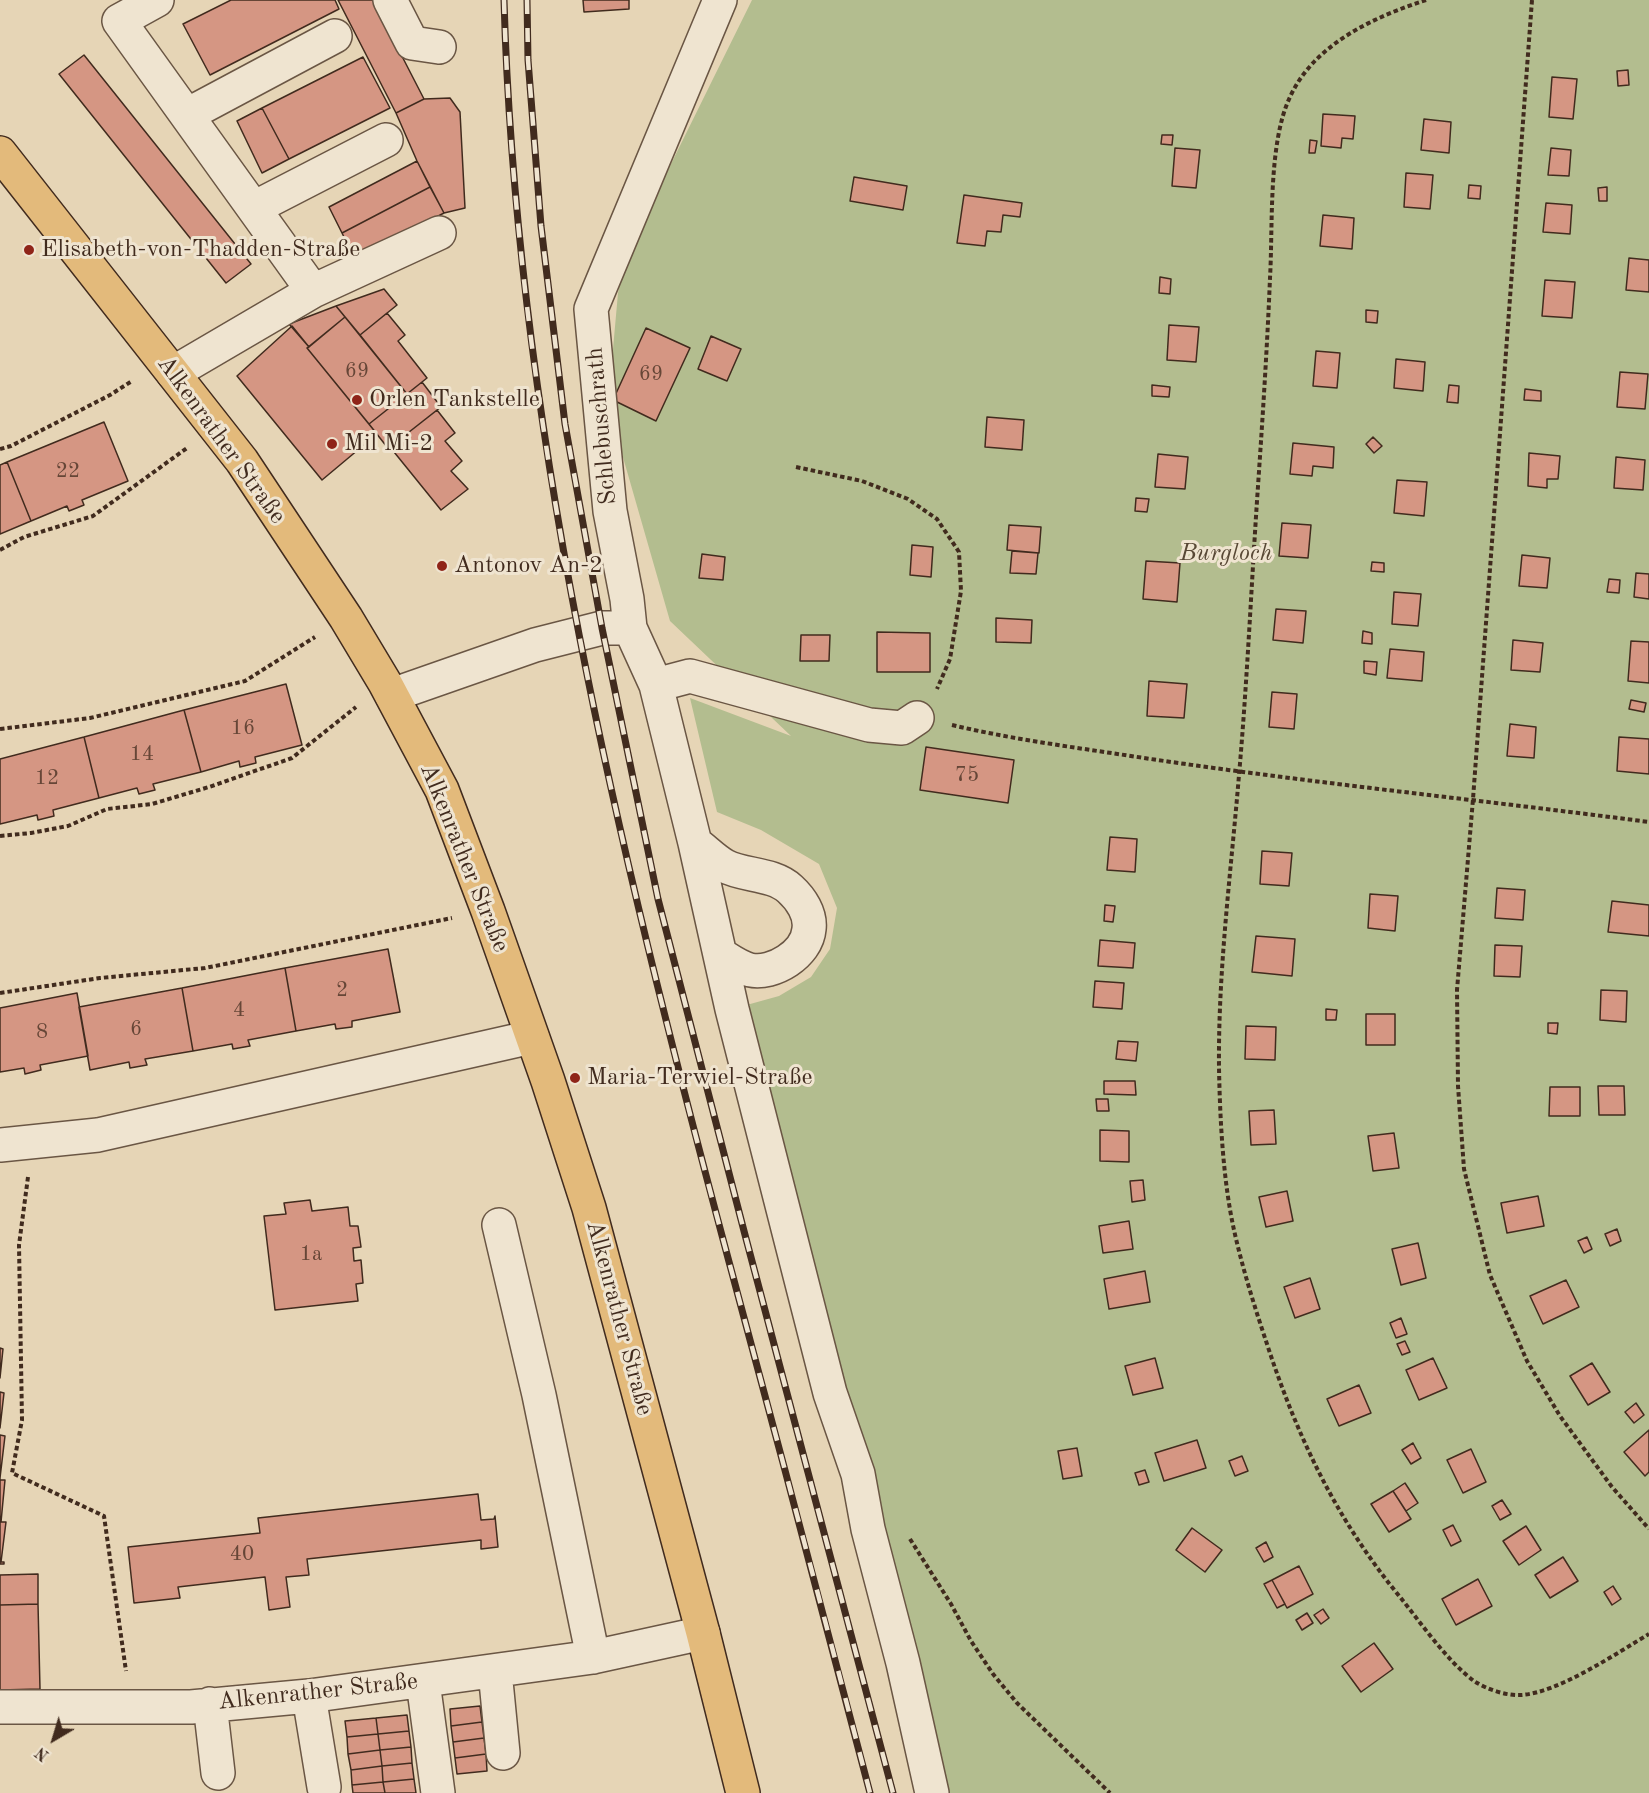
<!DOCTYPE html>
<meta charset="utf-8">
<style>
body{margin:0}
#map{position:relative;width:1649px;height:1793px;overflow:hidden;background:#e6d5b6;font-family:"Old Standard TT",serif}
canvas{display:block}
.north{position:absolute;left:24px;top:1709px;width:60px;height:60px;-webkit-text-stroke:4px #efe4d0;paint-order:stroke;rotate:218deg;font-size:16px;font-weight:700;line-height:24px;text-align:center;color:#412b1e}
.north::after{content:'';display:block;margin:auto;width:21px;height:27px;background:#412b1e;clip-path:polygon(50% 0,100% 100%,50% 72%,0 100%)}
</style>
<div id="map">
<canvas width="1649" height="1793"></canvas>
<div class="north">N</div>
</div>
<script>
const c = document.querySelector('canvas').getContext('2d');
c.lineJoin = 'round';
function fillPath(path, color) { c.fillStyle = color; c.fill(path, 'evenodd'); }
function stroke(path, color, width, dash) { c.strokeStyle = color; c.lineWidth = width; c.lineCap = dash ? 'butt' : 'round'; c.setLineDash(dash || []); c.stroke(path); }
function drawText(font, color, halo, rows, align = 'center') {
  c.font = font + ' "Old Standard TT",serif'; c.lineWidth = 6; c.setLineDash([]); c.textBaseline = 'middle'; c.strokeStyle = halo; c.fillStyle = color; for (const [text, x, y, turn = 0] of rows) {
    c.save(); c.translate(x, y); c.rotate((+turn || 0) * Math.PI / 180); c.textAlign = isNaN(turn) ? turn : align; if (halo) c.strokeText(text, 0, 0); c.fillText(text, 0, 0); c.restore();
  }
}
const green = new Path2D(`
 M752,0h897v1793h-700l-81,-326 -125,-461 36,-10 32,-19 19,-28 7,-41 -18,-44 -58,-34 -44,-18 -27,-114 101,38 -121,-115 -62,-216 10,-112 7,-36z`);
const building = new Path2D(`
 M231,0h104l4,9 -129,66 -27,-51z
 M338,0h35l51,99 -28,14z
 M583,0h46v9l-45,3z
 M84,55l167,209 -25,19 -167,-209z
 M363,57l27,51 -101,51 -27,-51z
 M1628,70l1,15 -11,1 -1,-15z
 M1552,77l25,2 -4,40 -24,-2z
 M450,98l10,14 5,96 -21,5 -27,-52 -21,-48 28,-14z
 M262,108l27,51 -27,14 -25,-52z
 M1323,114l32,2 -2,23 -11,-1 -1,10 -20,-2z
 M1424,119l27,3 -2,31 -28,-3z
 M1162,135h11l-1,10 -11,-1z
 M1310,140l7,1 -2,12h-6z
 M1175,148l25,2 -4,38 -24,-2z
 M1551,148l20,2 -2,26 -21,-1z
 M417,161l13,26 -88,46 -13,-26z
 M1406,173l27,2 -3,34 -26,-2z
 M854,177l53,9 -4,24 -53,-9z
 M1469,185l12,1 -1,13 -12,-1z
 M430,187l14,26 -89,46 -13,-26z
 M1607,187v14h-8l-1,-13z
 M964,195l58,8 -2,14 -17,-2 -2,17 -14,-1 -2,15 -28,-3z
 M1546,203l26,2 -2,29 -27,-2z
 M1323,215l31,3 -2,31 -32,-3z
 M1629,258l20,2v32l-23,-2z
 M1160,277l11,2 -1,15 -11,-1z
 M1545,280l30,2 -3,36 -30,-2z
 M384,289l13,16 -37,30 -24,-29z
 M336,306l9,11 -36,30 -20,-23z
 M1366,310l12,1 -1,12 -11,-1z
 M387,313l18,22 -7,6 29,37 -20,16 -47,-59z
 M345,317l62,77 -38,30 -62,-76z
 M1169,325l30,2 -3,35 -29,-2z
 M292,326l17,21 -2,1 70,86 -55,46 -85,-104z
 M646,328l44,20 -34,73 -43,-21z
 M711,336l30,13 -14,32 -29,-12z
 M1316,351l24,2 -3,35 -24,-2z
 M1396,359l29,3 -2,29 -29,-3z
 M1620,372l28,2 -3,35 -28,-2z
 M422,382l19,25 -51,40h-3l-18,-23z
 M1152,385l18,2 -1,10 -17,-1z
 M1449,385l10,1 -1,17 -11,-1z
 M1525,389l16,2v10l-17,-1z
 M437,410l18,23 -10,8 17,20 -11,10 17,18 -27,21 -51,-63z
 M987,417l37,3 -2,30 -37,-3z
 M104,422l24,59 -46,19 2,5 -15,6 -2,-5 -36,15 -24,-59z
 M1373,437l9,9 -8,7 -8,-9z
 M1293,443l41,4 -1,21 -20,-2 -1,10 -22,-2z
 M1529,453l31,3 -2,23h-11v9l-19,-2z
 M1158,454l30,3 -3,32 -30,-2z
 M1616,457l29,3 -2,30 -29,-2z
 M7,462l24,59 -31,13v-69z
 M1397,480l30,2 -3,34 -30,-3z
 M1136,498l13,1 -2,13 -12,-1z
 M1282,523l29,2 -3,33 -29,-2z
 M1009,525l32,2 -2,26 -32,-3z
 M912,545l21,2 -2,30 -21,-2z
 M1012,551l26,2 -2,21 -26,-1z
 M702,554l23,3 -2,23 -24,-2z
 M1522,555l28,3 -3,30 -28,-2z
 M1146,561l34,2 -3,39 -34,-3z
 M1372,562l12,1v9l-13,-1z
 M1636,573l13,1v25l-15,-2z
 M1609,579l11,1 -1,13 -12,-1z
 M1394,592l27,2 -3,32 -26,-2z
 M1276,609l30,2 -3,32 -30,-3z
 M996,618l36,2 -1,23 -35,-1z
 M1363,631l9,2v11l-10,-1z
 M877,632l53,1v39h-53z
 M801,635h29l-1,26h-29z
 M1513,640l30,3 -3,29 -29,-2z
 M1631,641l18,1v41l-21,-2z
 M1390,649l34,3 -2,29 -35,-3z
 M1364,661l13,1 -1,13 -12,-2z
 M1149,681l38,3 -3,34 -37,-2z
 M286,684l16,61 -47,12 1,6 -16,4 -1,-6 -38,11 -17,-62z
 M1272,692l25,2 -3,35 -25,-2z
 M1631,700l15,3 -2,9 -15,-3z
 M184,710l17,62 -48,12 2,6 -16,4 -2,-6 -38,10 -15,-61z
 M1510,724l26,3 -2,31 -27,-2z
 M84,737l15,61 -46,12 1,6 -16,4 -1,-5 -37,9v-65z
 M1619,737l30,2v35l-32,-3z
 M926,747l88,13 -6,43 -88,-13z
 M1110,837l27,2 -2,33 -28,-2z
 M1262,851l30,2 -3,33 -29,-2z
 M1497,888l28,2 -2,30 -28,-2z
 M1370,894l28,2 -3,35 -27,-3z
 M1612,901l37,4v31l-41,-4z
 M1105,905l10,1 -2,16 -9,-1z
 M1256,936l39,3 -3,37 -40,-4z
 M1100,940l35,3 -2,25 -35,-2z
 M1495,945l27,1 -2,31 -26,-1z
 M388,949l12,63 -48,9v6l-16,2 -1,-5 -39,7 -11,-63z
 M285,968l11,63 -48,9 2,6 -17,3 -1,-5 -39,7 -11,-63z
 M1095,981l29,2 -2,26 -29,-2z
 M182,988l11,63 -48,8 2,6 -17,3 -1,-6 -39,8 -11,-63z
 M1601,990l26,1 -1,31 -26,-2z
 M77,993l11,63 -48,9 1,5 -16,4 -1,-6 -24,4v-64z
 M1326,1009l11,1 -1,10h-10z
 M1366,1014h29v31h-29z
 M1548,1023h10l-1,11 -9,-1z
 M1246,1026l30,1 -1,33 -30,-1z
 M1118,1041l20,1 -2,19 -20,-2z
 M1104,1081h31l1,14 -32,-1z
 M1598,1086h26l1,29h-26z
 M1550,1087h30v29h-31z
 M1096,1099h12l1,12h-12z
 M1274,1110l2,34 -25,1 -2,-34z
 M1100,1130l29,1v31l-29,-1z
 M1394,1133l5,35 -26,3 -5,-35z
 M1143,1180l2,20 -13,2 -2,-21z
 M1287,1191l6,30 -27,6 -7,-30z
 M1538,1196l6,30 -37,7 -6,-30z
 M310,1200l2,11 36,-4 2,19h8l3,21 -8,1 1,13 7,-1 2,23 -7,1 2,17 -83,9 -11,-94 22,-2 -2,-11z
 M1129,1221l4,28 -30,4 -4,-27z
 M1617,1229l4,12 -11,5 -5,-12z
 M1587,1237l5,12 -8,4 -6,-12z
 M1418,1243l8,35 -25,7 -9,-36z
 M1145,1271l5,31 -41,7 -5,-30z
 M1310,1278l10,31 -25,9 -11,-31z
 M1566,1280l13,27 -36,17 -13,-28z
 M1401,1318l6,16 -11,4 -6,-15z
 M1405,1341l5,11 -8,3 -5,-11z
 M0,1348l3,1 -3,29z
 M1155,1358l8,30 -30,7 -8,-29z
 M1433,1358l14,30 -28,12 -13,-30z
 M1592,1363l18,29 -22,13 -18,-29z
 M1359,1385l12,28 -32,13 -12,-27z
 M0,1392l4,1 -4,35z
 M1636,1403l8,12 -10,8 -9,-11z
 M1649,1430v42l-4,4 -21,-24z
 M0,1435l5,1 -5,42z
 M1197,1440l9,28 -42,13 -9,-28z
 M1413,1443l8,15 -10,6 -9,-14z
 M1077,1448l5,28 -19,3 -5,-28z
 M1471,1449l15,33 -23,11 -16,-33z
 M1242,1456l6,15 -13,5 -6,-15z
 M1145,1470l4,12 -10,3 -4,-12z
 M0,1478v2h5l-4,42h5l-5,40h3v2h-4z
 M1405,1483l13,20 -12,8 -13,-20z
 M1393,1491l18,28 -22,13 -18,-28z
 M478,1494l3,26 13,-1 1,-3 3,31 -17,2v-9l-174,19 2,16 -23,2 4,30 -21,3 -4,-33 -87,10 2,11 -46,5 -6,-56 132,-14 -2,-15z
 M1502,1500l9,14 -11,6 -8,-14z
 M1453,1525l8,16 -10,5 -8,-16z
 M1526,1526l15,24 -22,15 -16,-24z
 M1192,1528l30,22 -17,22 -29,-22z
 M1266,1542l7,15 -9,5 -8,-14z
 M1563,1557l15,24 -28,17 -15,-23z
 M1299,1566l14,28 -26,14 -15,-28z
 M38,1574v30l-38,1v-30z
 M1478,1579l14,27 -36,19 -14,-26z
 M1272,1580l13,24 -8,4 -13,-24z
 M1613,1586l8,13 -9,6 -8,-13z
 M38,1604l2,85 -40,1v-85z
 M1323,1609l6,9 -8,6 -7,-9z
 M1307,1613l6,10 -11,7 -6,-10z
 M1374,1643l19,26 -32,23 -19,-26z
 M480,1706l2,16 -31,4 -1,-17z
 M407,1715l2,16 -31,3 -2,-16z
 M376,1718l2,16 -31,3 -2,-16z
 M482,1722l2,16 -31,4 -2,-16z
 M409,1731l2,16 -31,3 -2,-16z
 M378,1734l2,16 -32,4 -1,-17z
 M484,1738l2,16 -31,4 -2,-16z
 M411,1747l1,16 -30,3 -2,-16z
 M380,1750l2,16 -31,4 -3,-16z
 M486,1754l1,17 -30,3 -2,-16z
 M412,1763l2,16 -31,3 -1,-16z
 M382,1766l1,16 -31,3 -1,-15z
 M414,1779l2,14h-31l-2,-11z
 M383,1782l2,11h-32l-1,-8z`);
const path = new Path2D(`
 M1426,0c-52,17 -112,44 -136,97 -22,46 -17,129 -20,181 -3,74 -8,149 -13,223 -6,91 -10,183 -18,274 -8,97 -21,195 -20,293 1,52 4,112 15,162 8,36 19,72 31,108 31,96 70,180 135,259 21,26 47,64 74,84 12,8 32,15 47,14 37,-2 96,-42 128,-61
 M1532,0l-59,799 -16,191 1,96 6,83 26,106 37,86 33,55 52,71 37,42
 M0,449l11,-3 99,-51 22,-14
 M796,467l66,14 46,18 29,20 22,33 2,39 -11,68 -13,30
 M0,550l24,-13 69,-21 94,-68
 M952,725c63,15 128,23 192,33 168,25 337,42 505,64
 M0,729l90,-11 155,-37 70,-44
 M0,836l31,-3 37,-7 39,-17 45,-5 57,-17 83,-29 64,-51
 M0,993l100,-15 105,-10 247,-50
 M28,1177l-9,68 3,175 -10,53 92,43 22,155
 M910,1539l41,65 20,37 22,33 24,29 93,90`);
const minor = new Path2D(`
 M157,0l-38,21 194,270 -140,82
 M390,0l22,43 27,4
 M720,0l-129,309 19,202 17,88 3,29 26,57 39,158 37,166 98,384 28,81 10,55 35,134 29,130
 M187,115l148,-79
 M254,208l132,-68
 M313,291l126,-58
 M656,685l34,-9 179,49 33,3 15,-10
 M392,695l143,-50 67,-17h28
 M695,843c10,7 19,17 30,23 18,10 48,7 65,23 11,10 21,25 19,40 -2,25 -36,46 -59,41 -10,-2 -21,-10 -29,-15
 M0,1145l98,-10 434,-98
 M499,1225l40,170 54,262
 M495,1671l8,82
 M423,1682l15,111
 M309,1696l15,91
 M210,1704l8,69
 M0,1707h191l118,-11 284,-39 110,-24`);
const major = new Path2D(`
 M0,153l242,308 104,157 39,65 57,107 46,121 60,170 41,127 114,425 40,160`);
const rail = new Path2D(`
 M504,0c12,428 114,847 224,1258 48,178 96,357 142,535
 M527,0l1,60 13,166 24,198 37,204 56,271 86,332 149,562`);
const markers = [
 [29,250,6,"#8f2418"],
 [357,400,6,"#8f2418"],
 [332,444,6,"#8f2418"],
 [442,566,6,"#8f2418"],
 [575,1078,6,"#8f2418"]
];
const numberNames = [
 ["69",357,371],
 ["69",651,374],
 ["22",68,471],
 ["16",243,728],
 ["14",142,754],
 ["75",967,775],
 ["12",47,778],
 ["2",342,990],
 ["4",239,1010],
 ["6",136,1029],
 ["8",42,1032],
 ["1a",311,1254],
 ["40",242,1554]
];
const poiNames = [
 ["Elisabeth-von-Thadden-Straße",41,250],
 ["Orlen Tankstelle",369,400],
 ["Mil Mi-2",344,444],
 ["Antonov An-2",454,566],
 ["Maria-Terwiel-Straße",587,1078]
];
const streetNames = [
 ["Schlebuschrath",602,426,-95],
 ["Alkenrather Straße",221,440,54],
 ["Alkenrather Straße",464,858,68],
 ["Alkenrather Straße",619,1318,75],
 ["Alkenrather Straße",318,1692,-6]
];
const parkNames = [
 ["Burgloch",1226,554]
];
fillPath(green, '#b3bd8f');
fillPath(building, '#d59683');
stroke(building, '#412b1e', 1.5);
stroke(minor, '#6a5644', 36);
stroke(major, '#412b1e', 36);
stroke(path, '#412b1e', 4, [4.5, 3]);
stroke(minor, '#efe4d0', 33);
stroke(major, '#e3ba7b', 33);
stroke(rail, '#412b1e', 7);
stroke(rail, '#efe4d0', 4.5, [14]);
for (const [x, y, r, color] of markers) { const dot = new Path2D(); dot.arc(x, y, r, 0, 2 * Math.PI); c.fillStyle = color; c.fill(dot); stroke(dot, '#efe4d0', 2); }
drawText('21px', '#664637', null, numberNames);
drawText('24px', '#412b1e', '#efe4d0', poiNames, 'left');
drawText('24px', '#412b1e', '#efe4d0', streetNames);
drawText('italic 24px', '#584835', '#efe4d0', parkNames);
</script>
